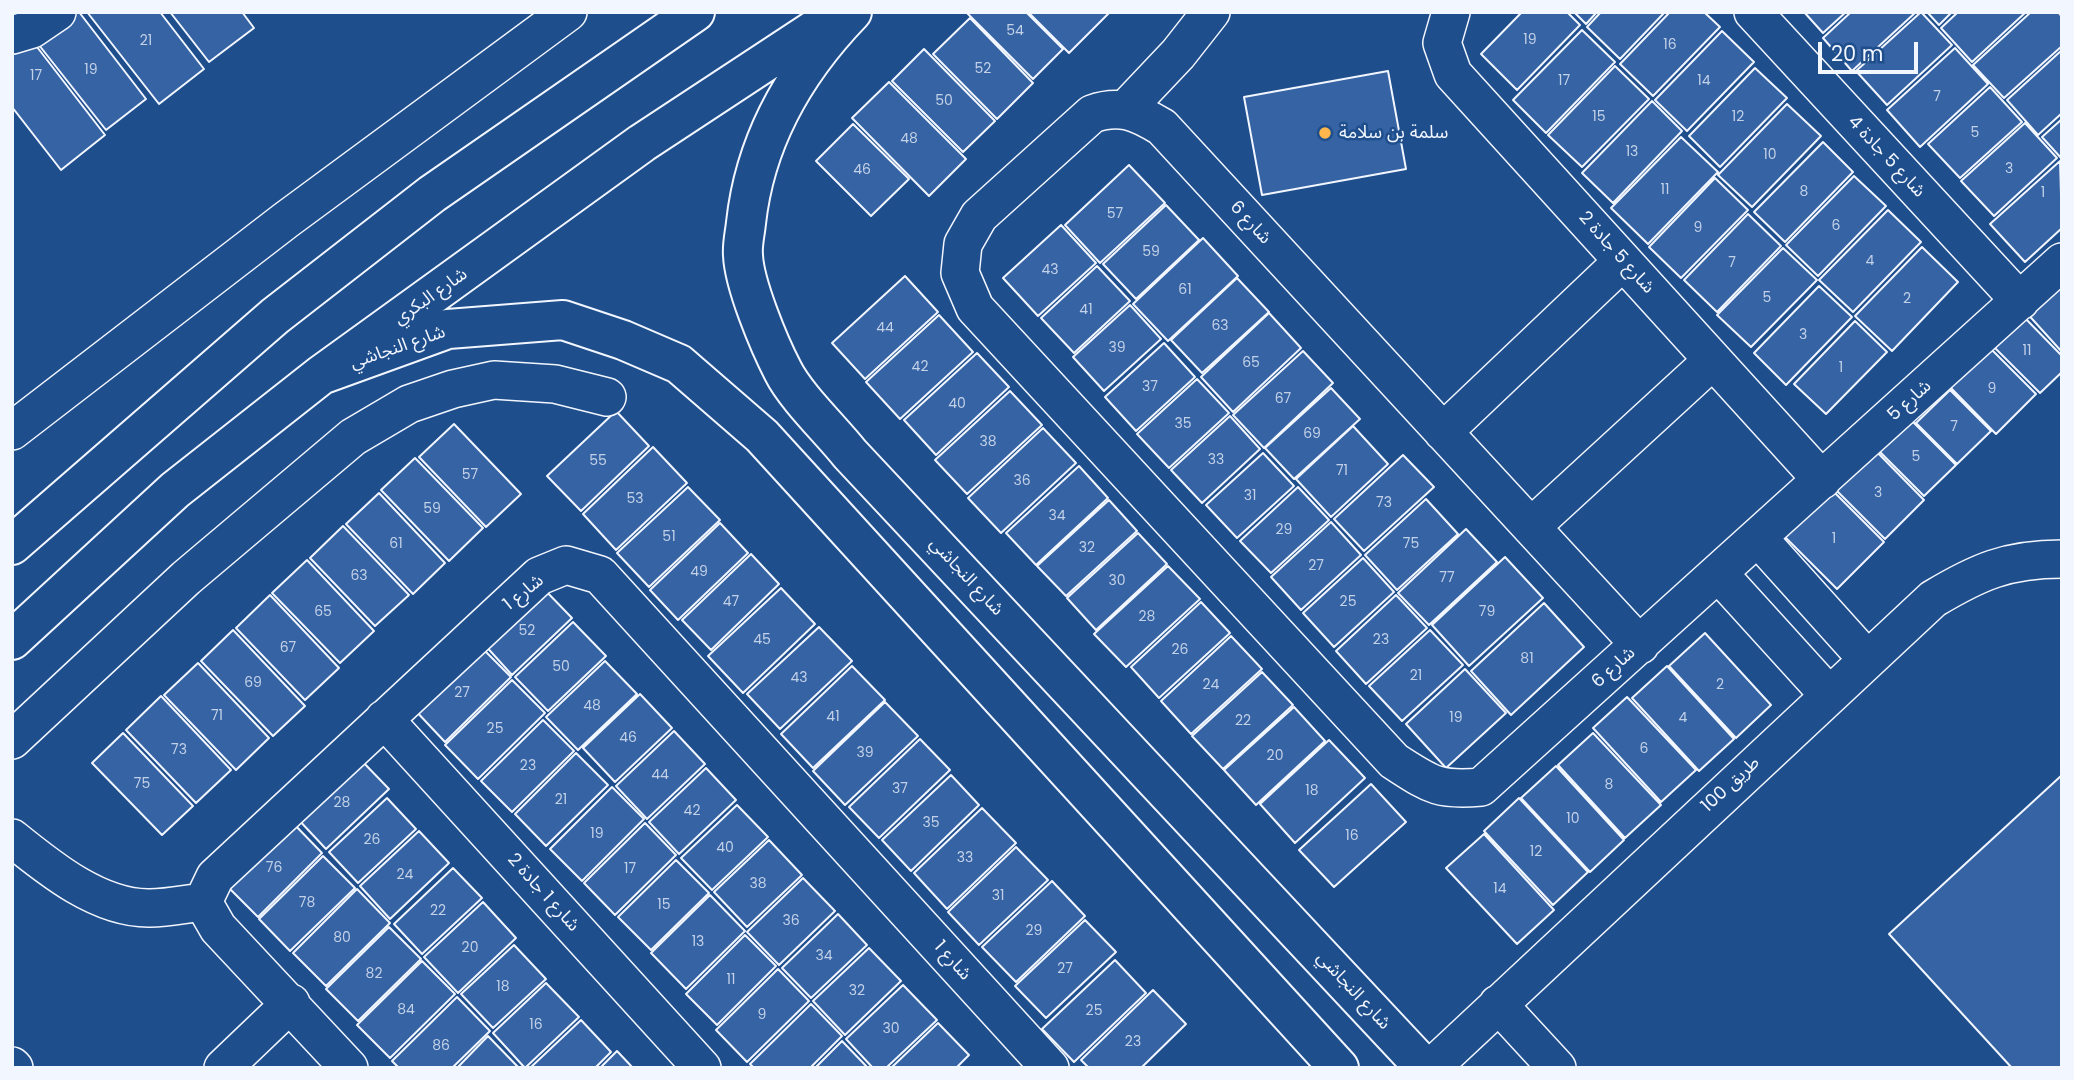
<!DOCTYPE html>
<meta charset="utf-8">
<style>
body{margin:0}
#map{position:relative;width:2074px;height:1080px;overflow:hidden;background:#1f4e8c;font-family:Poppins,sans-serif}
canvas{display:block}
.frame{position:absolute;inset:0;border:14px solid #f2f6ff;pointer-events:none}
.scale{position:absolute;left:1818px;top:42px;width:100px;height:32px;box-sizing:border-box;border:4px solid #f2f6ff;border-top:0;padding-left:9px;font-size:21px;line-height:24px;white-space:nowrap;color:#f2f6ff;-webkit-text-stroke:5px #1f4e8c;paint-order:stroke}
</style>
<div id="map">
<canvas width="2074" height="1080"></canvas>
<div class="frame"></div>
<div class="scale">20 m</div>
</div>
<script>
const c = document.querySelector('canvas').getContext('2d');
c.lineJoin = 'round';
function fillPath(path, color) { c.fillStyle = color; c.fill(path, 'evenodd'); }
function stroke(path, color, width, dash) { c.strokeStyle = color; c.lineWidth = width; c.lineCap = dash ? 'butt' : 'round'; c.setLineDash(dash || []); c.stroke(path); }
function drawText(font, color, halo, rows, align = 'center') {
  c.font = font + ' Poppins,"Noto Sans Arabic",sans-serif'; c.lineWidth = 5; c.setLineDash([]); c.textBaseline = 'middle'; c.strokeStyle = halo; c.fillStyle = color; for (const [text, x, y, turn = 0] of rows) {
    c.save(); c.translate(x, y); c.rotate((+turn || 0) * Math.PI / 180); c.textAlign = isNaN(turn) ? turn : align; if (halo) c.strokeText(text, 0, 0); c.fillText(text, 0, 0); c.restore();
  }
}
const building = new Path2D(`
 M71,12h8l67,87 -40,31 -71,-90z
 M87,12h73l44,57 -45,35z
 M170,12h72l12,16 -45,34z
 M1026,12l37,37 -30,30 -66,-66z
 M1028,12h82l-41,41z
 M1522,12h45l13,13 -63,65 -36,-36z
 M1574,12h23l-11,12z
 M1601,12h64l-45,47 -33,-32z
 M1670,12h34l16,15 -67,69 -33,-32z
 M1804,12h42l-23,21z
 M1851,12h65l-64,59 -29,-33z
 M1921,12l31,33 -65,60 -31,-34z
 M1927,12h25l-13,13z
 M1958,12h68l-54,50 -31,-34z
 M2031,12h27l4,5v29l-58,52 -31,-33z
 M970,18l63,65 -36,36 -64,-65z
 M1582,30l33,32 -69,71 -33,-33z
 M1722,31l32,31 -67,69 -32,-31z
 M27,34l78,101 -44,35 -49,-63v-61z
 M1955,48l33,36 -68,63 -33,-37z
 M924,49l71,72 -32,31 -71,-71z
 M2062,50v63l-24,22 -31,-35z
 M1615,66l34,33 -67,68 -34,-32z
 M1755,68l32,30 -67,69 -31,-31z
 M1388,71l18,98 -144,26 -18,-98z
 M889,82l77,77 -37,37 -77,-78z
 M1990,87l32,35 -62,56 -32,-34z
 M1652,101l30,30 -69,72 -31,-30z
 M1787,104l34,32 -69,71 -34,-32z
 M2062,119v40l-20,-22z
 M2025,123l32,35 -63,58 -33,-35z
 M853,124l56,55 -38,37 -55,-55z
 M1681,137l37,35 -70,72 -37,-36z
 M1823,142l30,30 -68,70 -31,-30z
 M2060,161l2,67 -37,34 -35,-38z
 M1129,165l36,38 -65,60 -35,-38z
 M1854,176l32,30 -68,70 -32,-31z
 M1715,178l33,32 -67,68 -32,-31z
 M1166,205l33,35 -63,59 -33,-35z
 M1888,210l33,32 -68,70 -34,-32z
 M1748,214l33,32 -64,66 -33,-32z
 M1061,225l35,38 -58,53 -35,-38z
 M1203,238l35,38 -70,65 -35,-37z
 M1922,247l36,35 -66,69 -37,-35z
 M1783,248l34,32 -66,67 -34,-32z
 M1097,266l33,35 -56,52 -33,-35z
 M905,276l33,36 -73,67 -33,-36z
 M2062,276v76l-38,-42z
 M1237,278l32,34 -67,61 -31,-33z
 M1819,286l33,31 -66,68 -32,-32z
 M1130,305l31,34 -57,52 -31,-34z
 M1269,313l32,35 -68,64 -32,-35z
 M939,315l34,37 -73,67 -34,-37z
 M2022,315l40,41v16l-22,21 -48,-48z
 M1855,321l32,31 -61,62 -32,-30z
 M1164,343l31,34 -59,54 -31,-34z
 M1988,346l48,48 -40,40 -48,-49z
 M1303,351l30,32 -69,65 -31,-33z
 M977,353l32,34 -73,68 -32,-35z
 M1197,379l32,34 -60,55 -32,-34z
 M1331,388l29,31 -66,60 -29,-31z
 M1950,390l41,41 -34,33 -41,-41z
 M1010,391l32,34 -75,69 -32,-34z
 M616,411l33,35 -68,65 -34,-35z
 M1230,416l30,33 -58,54 -31,-33z
 M1908,417l48,48 -32,31 -47,-47z
 M454,424l67,70 -35,33 -67,-70z
 M1353,426l35,38 -57,53 -35,-38z
 M1043,428l33,35 -75,70 -33,-35z
 M653,447l34,36 -71,67 -33,-36z
 M1872,447l52,53 -39,39 -53,-53z
 M1263,453l31,33 -57,52 -31,-33z
 M1403,455l31,32 -70,64 -30,-32z
 M415,458l68,70 -34,33 -68,-71z
 M1079,466l29,32 -72,67 -30,-32z
 M688,487l32,33 -71,67 -32,-34z
 M1298,487l31,33 -58,53 -31,-32z
 M1831,489l53,53 -47,47 -53,-53z
 M379,493l66,70 -32,31 -67,-70z
 M1426,499l32,35 -61,56 -32,-35z
 M1109,500l28,31 -71,65 -29,-30z
 M1331,522l30,33 -60,55 -30,-33z
 M720,523l28,30 -70,67 -28,-30z
 M343,526l66,69 -34,31 -65,-68z
 M1466,529l31,33 -68,63 -31,-32z
 M1138,533l29,31 -71,66 -29,-32z
 M751,554l28,30 -68,66 -29,-30z
 M1505,557l38,41 -74,68 -37,-41z
 M1363,558l31,34 -60,55 -31,-34z
 M307,560l67,71 -34,32 -68,-70z
 M1168,566l32,33 -74,68 -32,-33z
 M542,587l30,31 -60,57 -29,-32z
 M781,588l34,36 -72,69 -35,-37z
 M270,595l69,73 -34,32 -69,-72z
 M1396,595l31,33 -61,56 -30,-33z
 M1201,602l29,31 -71,65 -28,-31z
 M1544,603l40,44 -73,68 -40,-44z
 M573,622l33,34 -58,55 -33,-34z
 M819,627l33,34 -72,68 -33,-35z
 M233,630l72,76 -32,30 -72,-75z
 M1430,630l33,35 -61,56 -33,-35z
 M1705,633l66,72 -35,33 -67,-72z
 M1231,636l31,33 -71,65 -30,-33z
 M478,644l33,33 -66,65 -32,-34z
 M605,661l32,33 -59,56 -32,-33z
 M198,663l71,75 -33,32 -72,-75z
 M852,666l33,34 -72,68 -32,-34z
 M1667,666l67,73 -35,32 -67,-73z
 M1465,669l41,44 -60,55 -40,-44z
 M1262,672l31,33 -70,64 -31,-33z
 M512,680l33,33 -67,66 -33,-34z
 M640,694l32,34 -57,54 -32,-34z
 M161,696l70,74 -35,33 -70,-73z
 M1627,697l69,73 -35,32 -68,-74z
 M885,702l33,34 -73,69 -32,-34z
 M1294,707l31,34 -69,64 -32,-35z
 M543,720l31,31 -62,61 -31,-31z
 M674,731l31,33 -58,55 -31,-33z
 M123,733l70,73 -31,29 -70,-72z
 M1593,733l68,72 -36,33 -67,-73z
 M920,739l30,31 -71,68 -30,-31z
 M1329,740l36,38 -70,65 -35,-39z
 M576,753l32,32 -62,61 -31,-32z
 M359,758l30,31 -63,60 -30,-32z
 M1556,766l68,74 -34,32 -69,-74z
 M706,768l30,32 -57,54 -30,-32z
 M951,775l28,30 -68,66 -29,-31z
 M2062,775v293h-50l-123,-134z
 M1371,784l35,38 -72,65 -35,-37z
 M612,787l32,32 -62,62 -32,-32z
 M387,798l29,31 -58,54 -29,-31z
 M1519,798l69,74 -35,33 -69,-74z
 M737,805l31,32 -56,53 -31,-32z
 M982,808l34,35 -69,66 -33,-36z
 M290,820l32,33 -64,64 -33,-33z
 M645,823l31,32 -61,60 -31,-32z
 M419,831l30,32 -59,56 -30,-33z
 M1484,834l70,76 -37,34 -71,-76z
 M769,840l33,35 -55,52 -33,-35z
 M1016,847l32,33 -69,65 -31,-33z
 M323,856l32,32 -65,63 -31,-32z
 M676,860l33,33 -58,57 -33,-33z
 M453,868l29,30 -60,56 -28,-30z
 M803,878l32,33 -56,54 -32,-33z
 M1052,881l33,35 -69,66 -34,-35z
 M357,889l33,34 -64,63 -33,-33z
 M710,895l35,36 -59,58 -35,-36z
 M483,902l33,36 -58,55 -34,-36z
 M838,914l29,31 -56,53 -29,-30z
 M1085,920l31,32 -70,66 -31,-32z
 M389,927l32,32 -63,62 -32,-32z
 M745,935l31,31 -59,59 -31,-31z
 M514,945l32,34 -53,49 -32,-34z
 M869,948l32,33 -56,54 -32,-34z
 M1115,960l31,33 -72,69 -32,-33z
 M422,961l33,33 -65,64 -33,-33z
 M778,969l31,32 -62,61 -31,-32z
 M546,983l33,34 -54,51 -32,-35z
 M903,985l34,35 -51,48h-13l-27,-29z
 M1153,990l33,34 -45,44h-52l-8,-8z
 M457,997l33,34 -38,37h-53l-7,-7z
 M811,1004l31,32 -32,32h-56l-4,-4z
 M581,1020l30,32 -16,16h-65z
 M938,1023l31,32 -13,13h-65z
 M488,1036l31,32h-62z
 M842,1041l26,27h-53z
 M617,1051l16,17h-33z`);
const minor = new Path2D(`
 M1451,12l-9,31 11,31 369,406
 M1753,12l267,289
 M12,35l20,-6 25,-17
 M1125,110l53,-56 33,-42
 M12,431l274,-211 282,-208
 M1443,432l180,-171
 M1531,527l182,-167
 M1759,539l107,119
 M1719,574l109,120
 M1640,645l-478,-518c-25,-15 -42,-23 -70,-13l-113,102 -16,28 -3,29 15,35 419,453c36,23 43,30 87,26l581,-525
 M384,719l318,349
 M12,740l174,-162 167,-141 56,-33 44,-15 41,-9 61,4 52,13
 M12,838c37,30 87,71 138,70 17,0 36,-4 53,-6
 M203,902l12,-25 324,-301 27,-11 34,10 450,493
 M203,902l15,26 131,140
 M1498,1004l59,64
 M12,1066l2,2
 M223,1068l68,-65
 M1431,1068l502,-469c45,-27 74,-40 129,-40`);
const major = new Path2D(`
 M852,12c-57,59 -97,128 -106,211 -1,10 -4,22 -3,32 1,29 26,89 40,116 13,26 48,59 67,83l575,614
 M321,375l127,-46 115,-9 60,20 56,24 83,72 577,632
 M12,545l263,-229 157,-122 263,-182
 M12,640l163,-150 146,-115 321,-232 187,-123`);
const markers = [
 [1325,133,7,"#ffb74d"]
];
const numberNames = [
 ["54",1015,31],
 ["19",1530,40],
 ["21",146,41],
 ["16",1670,45],
 ["52",983,69],
 ["19",91,70],
 ["17",36,76],
 ["17",1564,81],
 ["14",1704,81],
 ["7",1937,97],
 ["50",944,101],
 ["15",1599,117],
 ["12",1738,117],
 ["5",1975,133],
 ["48",909,139],
 ["13",1632,152],
 ["10",1770,155],
 ["3",2009,169],
 ["46",862,170],
 ["11",1665,190],
 ["8",1804,192],
 ["1",2043,193],
 ["57",1115,214],
 ["6",1836,226],
 ["9",1698,228],
 ["59",1151,252],
 ["4",1870,261],
 ["7",1732,263],
 ["43",1050,270],
 ["61",1185,290],
 ["5",1767,298],
 ["2",1907,299],
 ["41",1086,310],
 ["63",1220,326],
 ["44",885,328],
 ["3",1803,335],
 ["39",1117,348],
 ["11",2027,351],
 ["65",1251,363],
 ["42",920,367],
 ["1",1841,368],
 ["37",1150,387],
 ["9",1992,389],
 ["67",1283,399],
 ["40",957,404],
 ["35",1183,424],
 ["7",1954,427],
 ["69",1312,434],
 ["38",988,442],
 ["5",1916,457],
 ["33",1216,460],
 ["55",598,461],
 ["71",1342,471],
 ["57",470,475],
 ["36",1022,481],
 ["3",1878,493],
 ["31",1250,496],
 ["53",635,499],
 ["73",1384,503],
 ["59",432,509],
 ["34",1057,516],
 ["29",1284,530],
 ["51",669,537],
 ["1",1834,539],
 ["61",396,544],
 ["75",1411,544],
 ["32",1087,548],
 ["27",1316,566],
 ["49",699,572],
 ["63",359,576],
 ["77",1447,578],
 ["30",1117,581],
 ["47",731,602],
 ["25",1348,602],
 ["65",323,612],
 ["79",1487,612],
 ["28",1147,617],
 ["52",527,631],
 ["45",762,640],
 ["23",1381,640],
 ["67",288,648],
 ["26",1180,650],
 ["81",1527,659],
 ["50",561,667],
 ["21",1416,676],
 ["43",799,678],
 ["69",253,683],
 ["24",1211,685],
 ["2",1720,685],
 ["27",462,693],
 ["48",592,706],
 ["71",217,716],
 ["41",833,717],
 ["19",1456,718],
 ["4",1683,718],
 ["22",1243,721],
 ["25",495,729],
 ["46",628,738],
 ["6",1644,749],
 ["73",179,750],
 ["39",865,753],
 ["20",1275,756],
 ["23",528,766],
 ["44",660,775],
 ["75",142,784],
 ["8",1609,785],
 ["37",900,789],
 ["18",1312,791],
 ["21",561,800],
 ["28",342,803],
 ["42",692,811],
 ["10",1573,819],
 ["35",931,823],
 ["19",597,834],
 ["16",1352,836],
 ["26",372,840],
 ["40",725,848],
 ["12",1536,852],
 ["33",965,858],
 ["76",274,868],
 ["17",630,869],
 ["24",405,875],
 ["38",758,884],
 ["14",1500,889],
 ["31",998,896],
 ["78",307,903],
 ["15",664,905],
 ["22",438,911],
 ["36",791,921],
 ["29",1034,931],
 ["80",342,938],
 ["13",698,942],
 ["20",470,948],
 ["34",824,956],
 ["27",1065,969],
 ["82",374,974],
 ["11",731,980],
 ["18",503,987],
 ["32",857,991],
 ["84",406,1010],
 ["25",1094,1011],
 ["9",762,1015],
 ["16",536,1025],
 ["30",891,1029],
 ["23",1133,1042],
 ["86",441,1046]
];
const poiNames = [
 ["سلمة بن سلامة",1339,133]
];
const streetNames = [
 ["شارع 5 جادة 4",1886,157,47],
 ["شارع 6",1250,223,47],
 ["شارع 5 جادة 2",1616,253,48],
 ["شارع البكري",431,297,-35],
 ["شارع النجاشي",398,348,-19],
 ["شارع 5",1910,401,-42],
 ["شارع النجاشي",966,577,47],
 ["شارع 1",524,593,-39],
 ["شارع 6",1614,668,-42],
 ["طريق 100",1731,785,-43],
 ["شارع 1 جادة 2",543,893,48],
 ["شارع 1",952,961,48],
 ["شارع النجاشي",1353,991,47]
];
fillPath(building, '#3563a3');
stroke(building, '#f2f6ff', 2);
stroke(minor, '#f2f6ff', 40);
stroke(major, '#f2f6ff', 42);
stroke(minor, '#1f4e8c', 37);
stroke(major, '#1f4e8c', 38);
for (const [x, y, r, color] of markers) { const dot = new Path2D(); dot.arc(x, y, r, 0, 2 * Math.PI); c.fillStyle = color; c.fill(dot); stroke(dot, '#1f4e8c', 2.5); }
drawText('14px', '#c3d1e8', null, numberNames);
drawText('18px', '#f2f6ff', '#1f4e8c', poiNames, 'left');
drawText('18px', '#f2f6ff', '#1f4e8c', streetNames);
</script>
